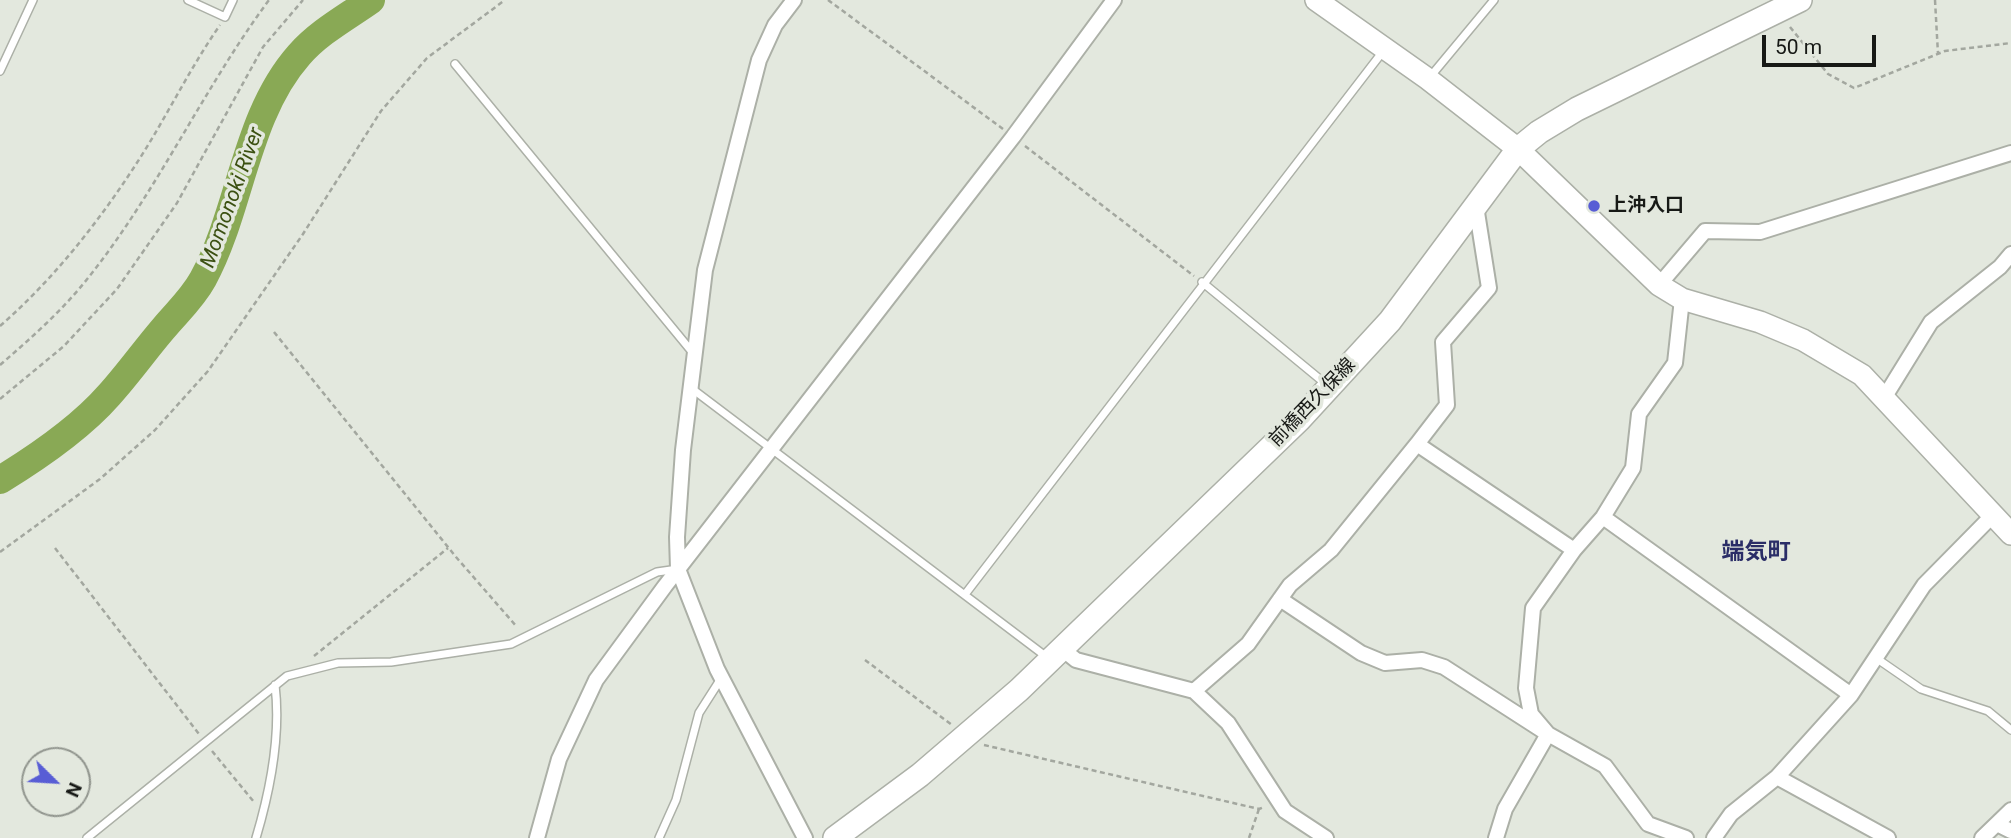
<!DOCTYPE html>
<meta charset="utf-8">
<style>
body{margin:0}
#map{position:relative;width:2011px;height:838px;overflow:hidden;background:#e3e8de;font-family:Roboto,sans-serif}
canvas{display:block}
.north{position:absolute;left:21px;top:747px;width:70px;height:70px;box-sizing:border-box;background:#e3e8de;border:2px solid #91958e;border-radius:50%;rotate:114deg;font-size:19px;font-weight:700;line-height:28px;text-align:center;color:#171916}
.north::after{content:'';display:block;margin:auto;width:24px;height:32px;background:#585dd5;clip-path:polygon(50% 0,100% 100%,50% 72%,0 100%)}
.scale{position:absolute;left:1762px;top:35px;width:114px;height:32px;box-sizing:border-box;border:4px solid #171916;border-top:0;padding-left:9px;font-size:21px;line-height:24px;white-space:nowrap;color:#171916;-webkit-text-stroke:5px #e3e8de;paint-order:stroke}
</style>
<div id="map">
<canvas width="2011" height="838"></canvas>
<div class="north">N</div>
<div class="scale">50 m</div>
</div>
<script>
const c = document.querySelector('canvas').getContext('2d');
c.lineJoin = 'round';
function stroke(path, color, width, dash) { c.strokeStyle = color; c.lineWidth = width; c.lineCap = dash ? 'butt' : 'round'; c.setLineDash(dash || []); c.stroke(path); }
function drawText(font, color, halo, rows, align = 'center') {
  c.font = font + ' Roboto,"Noto Sans JP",sans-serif'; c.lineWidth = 7; c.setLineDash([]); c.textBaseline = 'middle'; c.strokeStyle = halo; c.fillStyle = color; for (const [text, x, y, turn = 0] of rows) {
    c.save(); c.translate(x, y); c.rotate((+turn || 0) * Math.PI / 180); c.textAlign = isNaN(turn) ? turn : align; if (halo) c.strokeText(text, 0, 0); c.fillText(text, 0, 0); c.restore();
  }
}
const river = new Path2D(`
 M0,480c36,-22 81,-53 109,-85 19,-21 36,-45 54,-66 14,-17 29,-30 40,-50 38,-70 42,-163 96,-224 20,-23 48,-38 72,-55`);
const path = new Path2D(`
 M828,0l175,129
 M1935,0l3,54
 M1790,27l38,47 26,14 91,-37 66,-8
 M1025,146l169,130
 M0,326c55,-48 101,-107 140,-168 28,-44 50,-90 80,-133
 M274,332l182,225 61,70
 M0,365c31,-27 62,-54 88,-87 69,-86 115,-189 181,-278
 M0,399l64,-53 53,-57 60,-86 86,-156 40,-47
 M55,548l144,186
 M0,552l100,-73 55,-49 53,-59 95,-137 78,-123 46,-53 78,-58
 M314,656l134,-108
 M865,660l87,65
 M984,745l275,64 5,-2
 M212,751l42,51
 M1249,838l10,-29`);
const lane = new Path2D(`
 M188,0l37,17 8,-17
 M455,64l238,289
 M0,71l33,-71
 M1430,77l64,-77
 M1202,282l125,103
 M691,388l357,270
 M966,593l418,-543
 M1876,658l45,31 67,22 23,19
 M87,838l200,-162 51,-13 53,-1 120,-18 146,-72 21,-3
 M256,838c14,-47 25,-104 19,-153
 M659,838l17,-38 23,-87 23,-36`);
const street = new Path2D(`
 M794,0l-19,25 -16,35 -54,210 -22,180 -6,87 1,32 39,100 88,169
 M1659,285l46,-54 55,1 251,-79
 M1682,299l-7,64 -36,51 -6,54 -30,49 -29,33 -41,58 -7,80 5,26 17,20 57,32 43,58 38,14
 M1884,398l47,-76 69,-55 11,-13
 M1417,444l30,-39 -4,-63 46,-54 -13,-82
 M1603,517l248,178
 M1280,599l81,54 24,10 37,-3 22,7 104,67 -43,75 -9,29
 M1061,648l15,12 118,31 34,32 57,88 41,27
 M1194,691l54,-47 42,-59 41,-35 86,-106 157,106
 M1777,777l111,61
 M1997,824l14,7
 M537,838l22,-79 37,-79 69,-94 348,-449 101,-137
 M1714,838l17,-24 46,-37 74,-82 73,-110 69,-70
 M1982,838l29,-28`);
const secondary = new Path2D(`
 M1316,0l112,79 90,70 141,136 23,14 78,23 43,18 59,35 149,159`);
const primary = new Path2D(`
 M835,838l85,-63 99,-85 280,-270 91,-99 128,-172 21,-17 38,-23 223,-109`);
const markers = [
 [1594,206,7,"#585dd5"]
];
const poiNames = [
 ["上沖入口",1608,206]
];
const streetNames = [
 ["前橋西久保線",1313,403,-46]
];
const waterNames = [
 ["Momonoki River",233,198,-70]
];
const quarterNames = [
 ["端気町",1756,553]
];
stroke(river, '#89a955', 28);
stroke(lane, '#acb0a7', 10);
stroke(street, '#acb0a7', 18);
stroke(secondary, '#acb0a7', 24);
stroke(primary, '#acb0a7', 26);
stroke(path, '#a3a79f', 2.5, [5, 3.5]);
stroke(lane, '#fff', 7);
stroke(street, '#fff', 14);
stroke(secondary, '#fff', 21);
stroke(primary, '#fff', 23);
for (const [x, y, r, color] of markers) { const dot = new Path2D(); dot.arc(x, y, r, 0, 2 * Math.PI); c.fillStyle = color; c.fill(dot); stroke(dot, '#e3e8de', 2.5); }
drawText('bold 19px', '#171916', '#e3e8de', poiNames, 'left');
drawText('19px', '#171916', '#e3e8de', streetNames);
drawText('italic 21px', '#3b5012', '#e3e8de', waterNames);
drawText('bold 23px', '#2a2d67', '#e3e8de', quarterNames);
</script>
